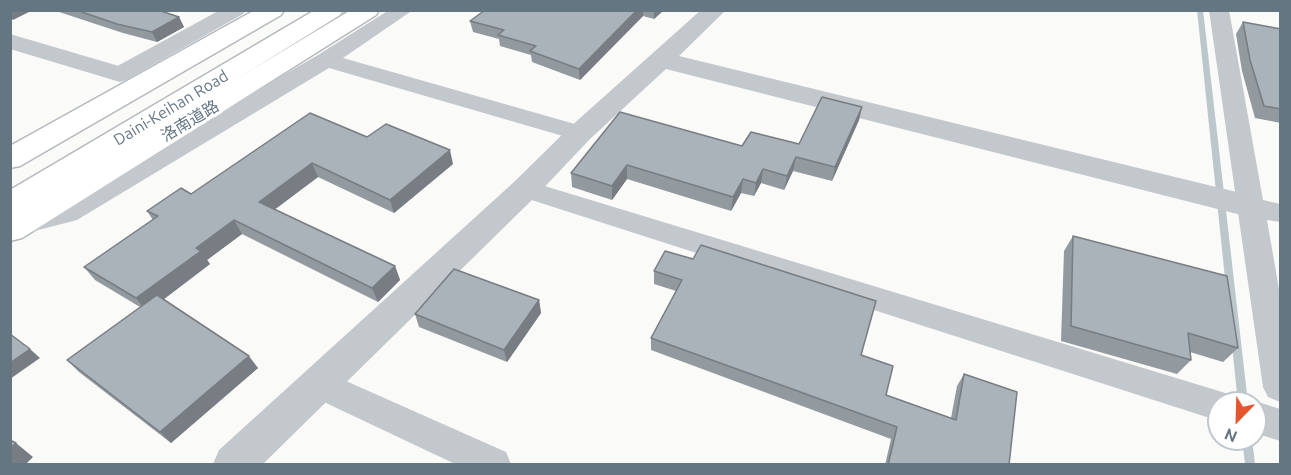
<!DOCTYPE html>
<meta charset="utf-8">
<style>
body{margin:0}
#map{position:relative;width:1291px;height:475px;overflow:hidden;background:#fafaf8;font-family:Ubuntu,sans-serif}
canvas{display:block}
.frame{position:absolute;inset:0;border:12px solid #657683;pointer-events:none}
.north{position:absolute;left:1207px;top:391px;width:60px;height:60px;box-sizing:border-box;background:#fff;border:2px solid #c1c8cd;border-radius:50%;rotate:203deg;font-size:16px;font-weight:700;line-height:24px;text-align:center;color:#657683}
.north::after{content:'';display:block;margin:auto;width:21px;height:27px;background:#e4572e;clip-path:polygon(50% 0,100% 100%,50% 72%,0 100%)}
</style>
<div id="map">
<canvas width="1291" height="475"></canvas>
<div class="frame"></div>
<div class="north">N</div>
</div>
<script>
const c = document.querySelector('canvas').getContext('2d');
c.lineJoin = 'round';
function fillPath(path, color) { c.fillStyle = color; c.fill(path, 'evenodd'); }
function stroke(path, color, width, dash) { c.strokeStyle = color; c.lineWidth = width; c.lineCap = dash ? 'butt' : 'round'; c.setLineDash(dash || []); c.stroke(path); }
function drawText(font, color, halo, rows, align = 'center') {
  c.font = font + ' Ubuntu,"Noto Sans JP",sans-serif'; c.lineWidth = 6; c.setLineDash([]); c.textBaseline = 'middle'; c.strokeStyle = halo; c.fillStyle = color; for (const [text, x, y, turn = 0] of rows) {
    c.save(); c.translate(x, y); c.rotate((+turn || 0) * Math.PI / 180); c.textAlign = isNaN(turn) ? turn : align; if (halo) c.strokeText(text, 0, 0); c.fillText(text, 0, 0); c.restore();
  }
}
const stream = new Path2D(`
 M1197,10h6l45,393h-10z
 M1242,439h10l3,25h-10z`);
const minor = new Path2D(`
 M220,10h26l-3,4 -115,65 -8,2 -8,-2 -3,-5 3,-5z
 M389,10h24l-70,48 246,70 3,5 -3,5 -9,3 -251,-73 -252,152 -58,15 -9,-3v-14l49,-13 259,-150z
 M1209,10h20l34,190 17,4v18l-13,-2 13,75v107l-12,-5 -5,-10z
 M525,180l694,211 12,4 4,8h-16v18l-703,-226 -4,-6 4,-6z
 M319,369l187,83 5,12h-56l-148,-70 -5,-10 5,-10z
 M1255,401l25,8v32l-25,-8v-30h-5z`);
const tertiary = new Path2D(`
 M701,10h25l-47,46 570,139 11,3 5,8 -5,8 -11,3 -583,-148 -76,70 -54,57 -273,268h-50l6,-14 295,-268 56,-55z
 M10,34l119,35 4,5 -4,5 -9,3 -110,-33z`);
const trunk = new Path2D(`
 M255,10h29l-3,5 -261,151 -10,2v-22z
 M351,10h28l-3,5 -354,223 -12,3v-26z`);
const motorway = new Path2D(`
 M315,10h28l-3,5 -319,198 -11,3v-26z`);
const wall = new Path2D(`
 M53,10h105l21,7 5,10 -27,15 -34,-9z
 M565,10h99l-10,9 -11,-3 -63,64 -48,-18 -1,-7 -31,-9 -1,-7 -26,-7 -3,-11z
 M1243,22l38,7v94l-26,-5 -13,-47 -6,-37z
 M862,107l-3,13 -27,61 -39,-10 -9,19 -23,-7 -7,13 -13,-3 -10,18 -104,-32 -15,21 -40,-13 -1,-14 171,-27 57,-2z
 M367,137l86,27 -59,49 -76,-36 -44,33 121,56 5,14 -22,22 -136,-68 -35,26 3,4 -46,35 94,69 -87,75 -92,-71 -12,-12 73,-53 -45,-27 -11,-13 69,-47 -6,-9 44,-17z
 M1073,236l165,112 -15,14 -33,-10 1,8 -14,14 -116,-33 3,-90z
 M665,251l196,104 25,40 65,23 6,-32 7,-12 45,91h-124l6,-26 -240,-89v-12l25,-47 -22,-7v-13z
 M539,300l2,13 -34,49 -88,-35 -4,-13z`);
const shadedWall = new Path2D(`
 M10,10h23l-20,10 -3,-3z
 M637,10h6v6l-63,64 -1,-11z
 M654,10h10l-10,9z
 M179,17l5,10 -27,15 -5,-10z
 M862,107l-3,13 -27,61 3,-14z
 M450,150l3,14 -59,49 -4,-13z
 M796,157l-3,14 -9,19 3,-14z
 M312,163l6,14 -52,39 -7,-14z
 M627,165v14l-15,21v-14z
 M763,169l-2,14 -7,13 2,-13z
 M743,179l-2,14 -10,18 2,-14z
 M234,220l8,14 -35,26 3,4 -63,48 -11,-14 60,-50z
 M395,266l5,14 -22,22 -6,-14z
 M539,300l2,13 -34,49 -3,-12z
 M30,349l10,9 -30,21v-16z
 M249,356l9,12 -87,75 -11,-11z
 M16,443l17,14 -8,8h-15v-17z`);
const building = new Path2D(`
 M76,10h82l21,7 -27,15 -35,-8z
 M485,10l79,1 73,-1 -58,59 -49,-18 6,-5 -38,-11 6,-5 -34,-9z
 M1243,22l38,7v80l-17,-3 -14,-46z
 M822,97l40,10 -27,60 -39,-10 -9,19 -24,-7 -7,14 -13,-4 -10,18 -106,-32 -15,21 -41,-13 49,-61 122,34 9,-14 48,12z
 M310,113l57,24 19,-13 64,26 -60,50 -78,-37 -53,39 136,64 -23,22 -138,-68 -38,28 5,3 -65,47 -52,-31 74,-51 -11,-5 34,-23 10,6z
 M1073,236l154,40 11,72 -50,-15 3,27 -120,-34z
 M701,245l175,56 -15,54 32,11 -7,29 70,25 8,-46 53,18 -8,73h-121l9,-38 -246,-89 31,-58 -28,-9 11,-20 28,8z
 M454,269l85,31 -35,50 -89,-36z
 M157,295l92,61 -89,76 -93,-72z
 M10,334l20,15 -20,14z
 M10,440l6,3 -6,5z`);
const streetNames = [
 ["Daini-Keihan Road",171,108,-31],
 ["洛南道路",190,121,-31]
];
fillPath(stream, '#bbc7cb');
stroke(trunk, '#b4b9bd', 3);
stroke(motorway, '#b4b9bd', 3);
fillPath(minor, '#c3c8cc');
fillPath(tertiary, '#c3c8cc');
fillPath(trunk, '#fff');
fillPath(motorway, '#fff');
fillPath(wall, '#929a9f');
fillPath(shadedWall, '#777d82');
fillPath(building, '#aab3b9');
stroke(building, '#777d82', 1.5);
drawText('16px', '#657683', '#fff', streetNames);
</script>
